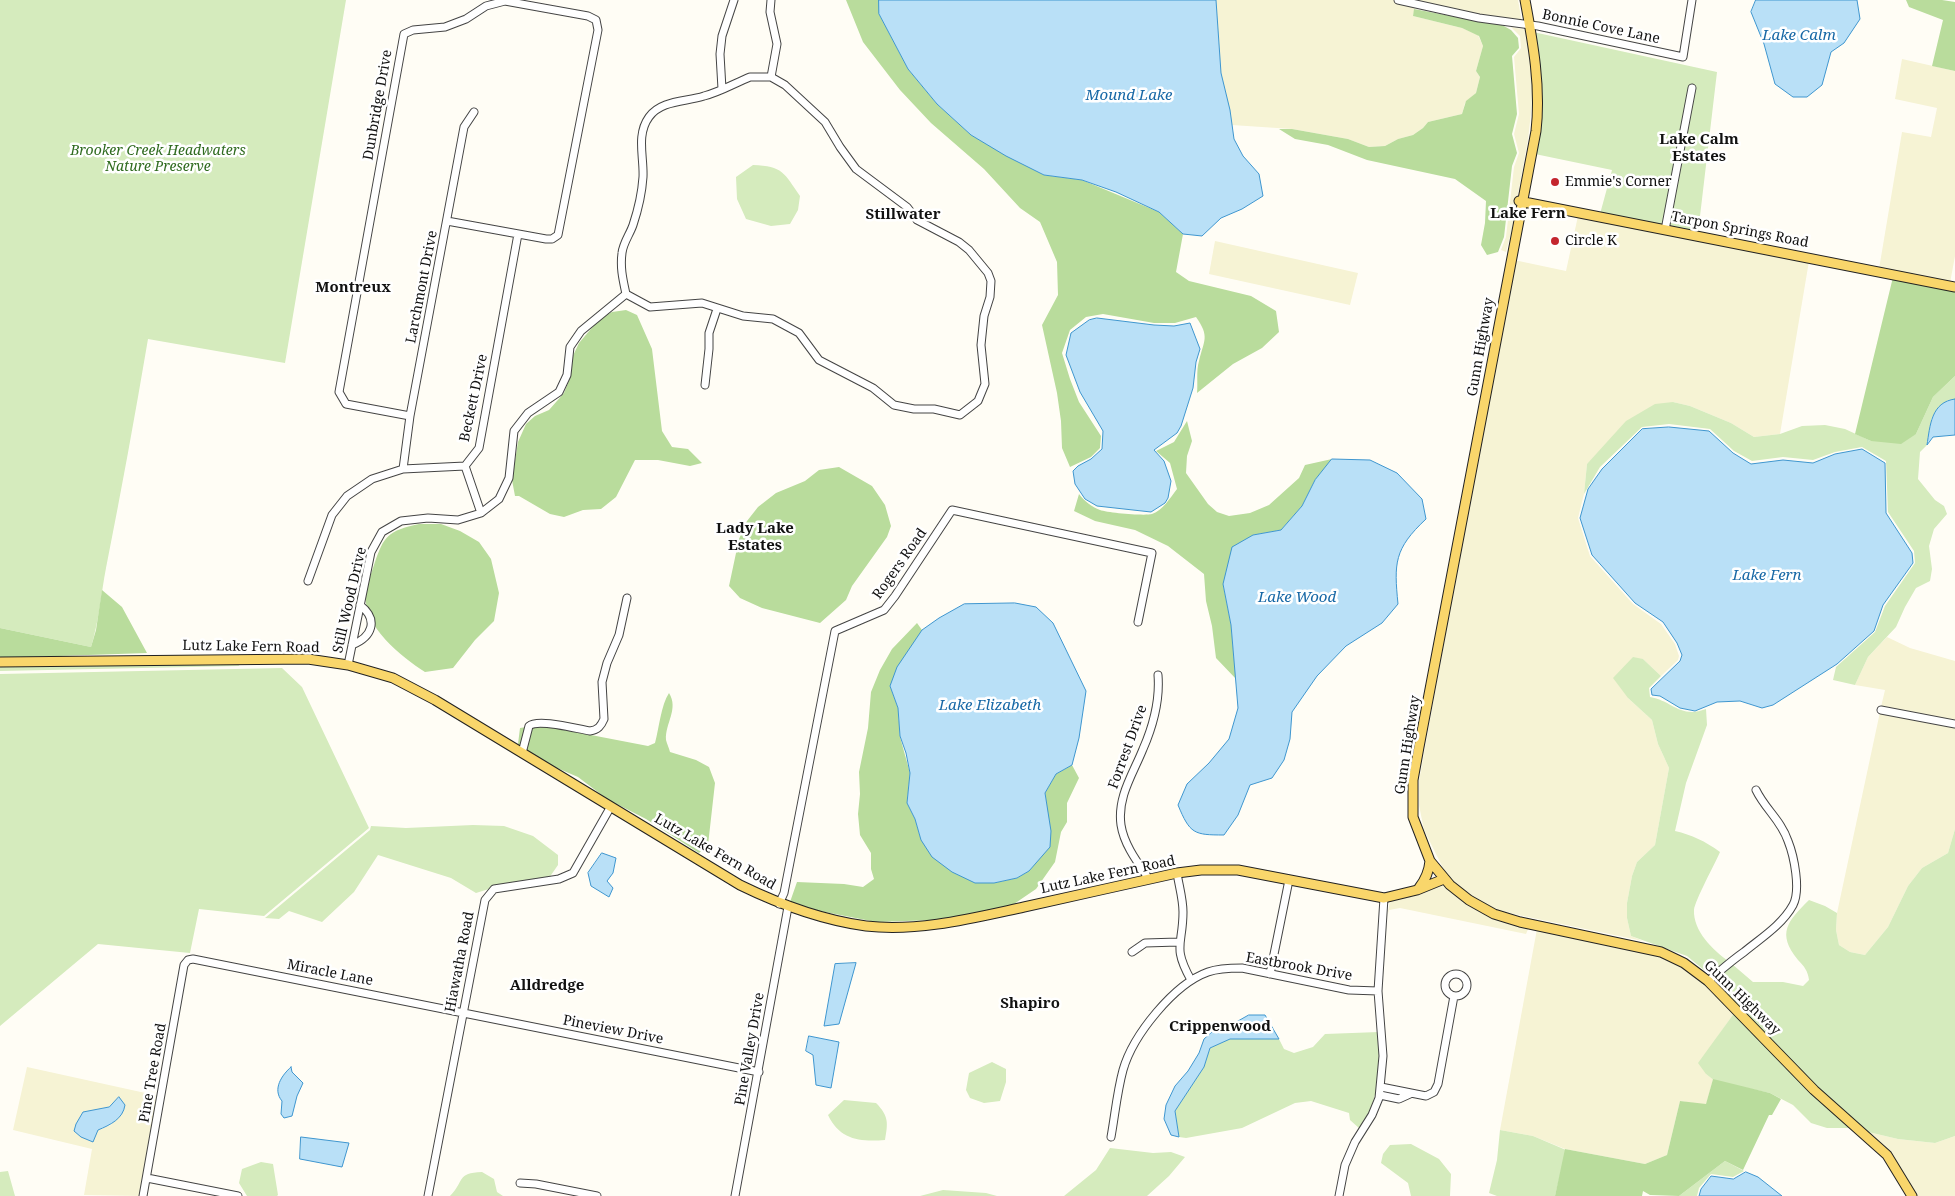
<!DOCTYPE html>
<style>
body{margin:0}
canvas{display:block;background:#fffdf5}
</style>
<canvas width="1955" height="1196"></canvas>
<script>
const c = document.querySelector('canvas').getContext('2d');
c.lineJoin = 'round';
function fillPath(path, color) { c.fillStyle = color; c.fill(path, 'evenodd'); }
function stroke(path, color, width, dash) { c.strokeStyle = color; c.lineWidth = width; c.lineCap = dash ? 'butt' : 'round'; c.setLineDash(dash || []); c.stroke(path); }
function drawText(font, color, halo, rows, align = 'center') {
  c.font = font + ' "Noto Serif",serif'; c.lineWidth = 5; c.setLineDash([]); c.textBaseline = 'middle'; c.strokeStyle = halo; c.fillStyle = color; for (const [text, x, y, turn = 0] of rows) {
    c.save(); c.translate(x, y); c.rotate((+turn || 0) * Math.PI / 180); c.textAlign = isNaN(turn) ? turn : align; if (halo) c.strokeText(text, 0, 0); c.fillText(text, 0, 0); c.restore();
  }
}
const farmland = new Path2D(`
 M1216,0h302l4,23 -106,-20 -3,13 49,12 16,7 5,11 -7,25 4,6 -4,16 -11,10 -3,11 -34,8 -5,6 -10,7 -15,4 -13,7 -16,1 -21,-8 -56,-10 -60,-4 -11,-52z
 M1511,27l16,3 7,55 -6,55 -17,93 -5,19 -5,-2 5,-13 8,-70 5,-14 -5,-19 5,-20 -5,-57 7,-9 -1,-12z
 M1902,59l53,12v185l-5,27 -71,-14 23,-137 29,5 6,-29 -42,-9z
 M1578,216l231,45 -29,173 -26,3 -23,-14 -41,-17 -17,-4 -86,62 -3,30 -6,24 12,38 43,48 28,20 14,20 4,12 -1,4 -17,16 -18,-17 -15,39 24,22 6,24 11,24 -14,77 -18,17 -5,14 -5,27v15l4,18 12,5 -144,-30 -23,-12 -19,-14 -11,-11 -22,-44 -5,-25v-24l6,-34 89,-487 52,11z
 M1215,241l143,32 -8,32 -141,-31z
 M1887,637l23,11 45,13v61l-74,-15 4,-17 -30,-5 13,-28z
 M1880,712l75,15v102l-7,24 -26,15 -14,18 -20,41 -23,28 -15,-3 -11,-7 -3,-15 1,-17z
 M1443,879l54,37 146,31 42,16 50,49 -17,24 -12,38 7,5 -7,26 -26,-4 -13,54 -22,9 -80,-15 -32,-13 -33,-6 37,-201 -8,-2 -3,7 -126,-26 -11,2 -2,7 4,-21z
 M27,1067l132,29 -18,100 -57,-1 8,-46 -79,-19zM119,1097l-8,28 -13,5 -15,-17 26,-6z
 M1864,1131l34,8 37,4 20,-7v60h-40z`);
const green = new Path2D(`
 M0,0h346l-61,363 -137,-24c-13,77 -27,153 -42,229 -5,26 -7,53 -15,79l-91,-19z
 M1533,32l184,40 -19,161 -30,-6 27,-142h-5l-27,141 -63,-12 12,-44 -77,-16z
 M753,165c30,1 31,8 47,31l-2,14 -8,14 -19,2 -25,-7 -9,-20 -1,-22z
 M1955,376v23l-7,1 -16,17 -5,28 -7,7 -2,27 17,21 9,6 3,8 -13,15 -5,17 3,23 -2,12 -14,7 -11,19 -9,20 -28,30 -13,28 -22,-5 3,-13 39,-35 10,-26 30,-43 -1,-12 -26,-39 -2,-51 -24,-14 -27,5 -22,8 -30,-3 -31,4 -18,-10 -24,-22 -41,-5 -27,3 -42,40 -16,27 3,-30 39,-43 29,-17 18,-2 17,4 41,17 23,14 26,-3 22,-8 23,-1 20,4 26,12 45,-7 17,-37z
 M1633,657l10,2 18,17 -12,12 1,9c23,4 30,22 56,12l1,16 -21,58 -11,48c17,4 30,10 45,21 -5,12 -25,48 -26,58 -1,21 19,40 34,51l-18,14 -23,-19 -56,-20 -4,-18v-15l5,-27 5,-14 18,-17 14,-77 -11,-24 -6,-24 -24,-22 -15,-20z
 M240,663l-1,3 -239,5v-6z
 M282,668l20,19 67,141 -105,88 -65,-7 -9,44 -92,-9 -98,82v-352z
 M473,825l31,1 29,10 25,19v10l-9,13 -57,10 -16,5 -25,-15 -73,-23 -24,37 -32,30 -33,-11 -10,8 -14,-1 105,-88 1,-4 35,2z
 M1955,829v307l-20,7 -37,-4 -34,-8 -48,-43 -90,-95 -4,-8 -7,-7 17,-14 21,18h30l20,4 6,-6c-1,-9 -5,-14 -11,-20 -22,-27 -10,-39 11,-60l16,6 12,7 -1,17 3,15 11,7 15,3 23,-28 20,-41 14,-18 26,-15z
 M1735,1012l118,116h-26l-16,-5 -18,-18 -23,-12 -55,-12 -9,-7 -8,-11z
 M1379,1032c2,37 1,64 -19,97l-10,-9 -1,-7 -38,-12 -16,2 -53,25 -56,10 -7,-1 -4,-26 29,-44 6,-19 19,-9h50l5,10 10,4 19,-6 12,-13z
 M992,1062l14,7v13l-6,19 -16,2 -14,-5 -4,-8 3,-17z
 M844,1100l32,3c13,13 12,20 9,37 -25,2 -45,0 -57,-25z
 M1500,1130l33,6 33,14 -11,46h-58l-8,-3 8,-33z
 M1411,1144l28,15 12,15 -1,22h-39l-3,-13 -27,-20 2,-9 7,-9z
 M1110,1148l43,5 18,-1 14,5 -16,19 -22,20h-83l32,-26z
 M1725,1161l19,10 -11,6 -22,-3 -12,14 -2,8h-18z
 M261,1162l12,2 5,31 -1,1h-30l-8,-13 3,-14z
 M8,1171l7,25h-15v-24z
 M482,1172l12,7 3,13 6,4h-53c15,-15 6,-23 32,-24z
 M943,1190l43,3 11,3h-77z`);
const forest = new Path2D(`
 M846,0h33v14l29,55 29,35 34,31 73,40 38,5 77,32 24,22 -7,38 13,9 62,15 25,15 3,21 -17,16 -29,16 -36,29c1,-10 -1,-22 2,-32 5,-21 11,-24 -3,-44l-21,6h-21l-51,-9 -17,3 -16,13 -8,23 8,26 9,23 22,34 -1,12 -9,9 -21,10 -8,-19 -1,-27 -4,-28 -15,-68 16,-30 -1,-33 -17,-40 -20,-14 -36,-39 -53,-46 -31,-33 -37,-48z
 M1906,0h36l13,2v69l-23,-5 11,-46 -34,-13z
 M1414,9l58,11 23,1 16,9 7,8 1,10 -7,8 5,58 -5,20 5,19 -5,13 -8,71 -6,15 -11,3 -6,-10 4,-22 1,-22 -31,-22 -88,-19 -39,-15 -33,-6 -16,-10h13l56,10 21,8 16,-1 13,-7 15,-4 10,-7 5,-6 34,-8 4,-13 10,-8 4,-16 -4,-6 7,-25 -4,-10 -17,-8 -49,-12z
 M1893,277l62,12v87l-22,21 -17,37 -15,10 -30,-3 -16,-7z
 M626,310l11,5 15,34 10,82 10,16 16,2 14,14 -12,3 -32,-6h-23l-19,37 -15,12 -18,1 -19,7 -14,-3 -31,-18h-4l-3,-16 6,-38 8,-18 9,-8 14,-6 15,-17 6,-15v-16l9,-19 11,-13 11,-12 11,-6z
 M1187,421l5,20 -5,15 -1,17 22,31 9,8 12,4 21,-3 19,-8 30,-27 6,-13 27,-6 -17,21 -13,26 -21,24 -28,5 -30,49 8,41 5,54 -20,-21 -4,-32 -6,-25 -2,-27 -36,-28 -33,-16 -40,-9 -21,-10 5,-17c5,7 13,13 21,16 8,3 45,6 52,4 11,-4 18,-16 25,-25l-7,-26 -14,-12 18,-9z
 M839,467l33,19 13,19 6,21 -4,11 -35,49 -6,14 -26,23 -58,-15 -22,-10 -11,-12 10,-47 8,-18 11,-14 18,-14 29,-12 14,-11z
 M419,524h22l19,7 19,11 12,17 8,34 -5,28 -19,19 -22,28 -28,4c-23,-15 -63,-46 -59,-77 1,-10 5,-21 8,-30 10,-30 14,-34 45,-41z
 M102,590l20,17 25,46 -147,5v-30l91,19 5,-17z
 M917,623l5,7 -32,56 8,22 2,29 10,36 -3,30 8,16 6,21 54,43h19l23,-5 12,-7 8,-10 10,-51 -2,-17 11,-19 16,-9 7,13 -12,25v19l-6,10 -6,30 -19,27 -25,17 -12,4 -64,10 -59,2 -72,-14 -14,-6 7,-20 47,2 19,3 11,-8 -3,-10v-16l-11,-18 -2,-21 2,-20 -1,-22 9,-44 3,-36 9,-22 12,-21z
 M669,693c10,16 -4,30 -3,47 1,4 3,8 4,12l26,8 13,7 6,16 -7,62 -9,8 -53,-34 -39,-20 -29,-22 -28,-12 -19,-11 -13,-10 2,-16 19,-3 109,21 7,-3c4,-15 6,-38 14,-50z
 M1713,1079l57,14 11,6 -9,16h-3l-26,55 -18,-9 -46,35 -29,-1 -7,-4 -1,5h-87l10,-47 80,15 22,-9 13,-54 26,3z`);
const water = new Path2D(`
 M879,0h337l5,73 9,37 4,29 9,17 16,18 4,22 -21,13 -21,9 -19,18 -19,-2 -24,-22 -43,-20 -34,-12 -38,-5 -38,-19 -35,-21 -34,-31 -29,-35 -29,-55z
 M1756,0h101l3,19 -16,24 -13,9 -9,33 -15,12h-14l-18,-13 -11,-40 -13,-32z
 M1097,318l57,7 20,1 16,-3 10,26 -4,13 -3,26 -12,38 -4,7 -23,17 10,11 7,20 -3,17 -3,5 -14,9 -54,-6 -12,-7 -10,-15 -2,-13 5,-5 13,-7 11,-10 1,-18 -23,-39 -14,-37 5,-22 18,-13z
 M1955,399v36l-22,2 -6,8c3,-19 4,-43 28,-46z
 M1669,427l40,4 24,22 18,11 32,-4 30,3 22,-9 27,-5 23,14 1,50 26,40 1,10 -30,42 -9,26 -37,33 -64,41 -11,3 -22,-7 -23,1 -22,9 -15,-3 -20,-12 -8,-1 -1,-6 29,-28 2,-6 -5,-12 -14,-21 -28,-19 -43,-48 -12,-37 8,-29 14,-20 40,-40z
 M1332,459l38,1 27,13 25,26 4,20c-32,30 -32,44 -28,85l-16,19 -36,23 -29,30 -25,36 -2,27 -6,21 -12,18 -22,7 -12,30 -14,20c-30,0 -34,-1 -46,-30l9,-21 22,-21 20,-24 9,-31 -7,-83 -8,-41 9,-37 21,-12 28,-5 21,-24 13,-26z
 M1015,603l21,4 17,16 33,68 -7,47 -7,27 -16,9 -11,19 6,38 -1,16 -21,24 -12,7 -23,5h-19l-23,-11 -20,-15 -11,-17 -6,-21 -8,-16 3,-30 -4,-20 -6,-17 -2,-28 -8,-22 7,-19 25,-37 17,-12 25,-14z
 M602,853l14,5 -3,15 -6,8 6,7 -4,9 -18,-11 -3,-13z
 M856,963l-17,61 -15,2 11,-62z
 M1249,1015h16l14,24h-49l-20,9 -6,19 -29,44 4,26 -8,-2 -7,-16 2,-14 9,-19 13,-15 11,-18 5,-14 9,-8 16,-5z
 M809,1036l30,6 -8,46 -15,-3 -3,-30 -7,-4z
 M291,1067l1,5 11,11 -6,13 -5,20 -8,2 -3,-4 1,-13c-10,-12 0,-26 9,-34z
 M119,1097l6,8c-2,14 -15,20 -27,25l-5,12 -12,-5 -7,-6 2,-7 7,-12 26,-5z
 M301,1137l48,6 -7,24 -42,-8z
 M1746,1172l12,5 24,19h-83l2,-7 10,-13 22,3z`);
const minor = new Path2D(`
 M771,0l-1,12 7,32 -6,33
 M1398,0l81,18 59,8 145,31 9,-57
 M750,77h21l14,8 40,37 15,25 16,22 51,38 10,13 42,22 10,8 19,23 3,8 -1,16 -6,19 -3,29 4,39 -7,17 -18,14 -26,-6h-20l-20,-4 -21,-17 -54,-28 -20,-27 -26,-14 -30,-3 -41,-13 -52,4 -24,-13c-3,-14 -6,-26 -4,-41 1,-10 8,-19 11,-28 5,-15 9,-33 10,-48 1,-20 -7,-42 6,-60 12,-17 37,-15 55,-21 16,-4 31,-13 46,-19z
 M722,89l-2,-35 2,-18 12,-36
 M1665,230l27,-142
 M705,385l4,-36v-16l8,-24
 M410,416l-64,-12 -7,-12 65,-358 9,-4 32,-3 21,-8 20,-13 19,-5 83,15 8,4 2,10 -40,205 -6,4h-6l-99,-18
 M465,466l16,47
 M403,469l7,-53 54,-289 10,-15
 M308,581l24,-66 15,-19 25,-17 31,-10 62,-3 14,-18 39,-214
 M352,645c20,-8 27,-25 8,-40
 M348,665l23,-113 11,-20 19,-11 27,-3 30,2 23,-7 18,-14 10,-21 5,-47 14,-18 31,-21 8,-17 3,-28 11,-16 45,-37
 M1881,710l74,14
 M522,753l7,-27c9,-8 48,3 61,5 8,-1 11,-5 14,-12l-2,-37 5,-19 12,-28 8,-37
 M1177,873c2,13 6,26 6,39 0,33 -11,34 8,68
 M1149,879c-11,-16 -25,-34 -28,-54 -4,-28 12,-51 22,-76 10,-23 17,-49 15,-74
 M779,904l5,-11 51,-262 49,-21 11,-14 57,-86 200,43 -14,69
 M1132,952l13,-9 33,-1
 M1270,974l19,-94
 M1445 985a11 11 0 1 1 22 0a11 11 0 1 1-22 0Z
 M1708,981c12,-10 23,-20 36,-29 17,-14 38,-27 49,-47 8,-15 1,-49 -5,-64 -7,-21 -23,-32 -32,-51
 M1381,1087l45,9 8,-4 4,-8 16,-88
 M1380,1095l19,4 11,-5
 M1111,1137c4,-22 6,-45 12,-67 10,-35 51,-86 85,-98 11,-4 23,-4 34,-4l107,22 29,1
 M147,1178l91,18
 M520,1183l16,1 61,12
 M143,1196l41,-231 4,-5 5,-1 566,113
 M428,1196l57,-296 9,-11 65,-10 14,-6 37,-65
 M735,1196l53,-289
 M1339,1196l6,-31 10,-23 17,-27 7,-17 4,-42 -5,-65 6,-93`);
const major = new Path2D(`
 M1525,0c8,43 16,87 11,131l-117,616 -6,33v37l17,44 20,24 19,15 25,14 26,8 141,30 23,11 24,18 106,109 73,65 25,41
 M1519,201l436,86
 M0,662l308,-3 40,6 45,13 42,22 305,185c41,20 81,35 126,41 53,6 107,-8 158,-19 51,-11 102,-23 153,-34l24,-3h37l146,28 33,-8 27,-11
 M1419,888c7,-9 10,-16 11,-27`);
const markers = [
 [1555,182,5,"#c4262e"],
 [1555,241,5,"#c4262e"]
];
const streetNames = [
 ["Bonnie Cove Lane",1601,27,12],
 ["Dunbridge Drive",378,105,-80],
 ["Tarpon Springs Road",1740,230,11],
 ["Larchmont Drive",422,287,-79],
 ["Gunn Highway",1481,347,-80],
 ["Beckett Drive",474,398,-78],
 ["Rogers Road",900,564,-55],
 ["Still Wood Drive",350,600,-77],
 ["Lutz Lake Fern Road",251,647,1],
 ["Gunn Highway",1408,745,-81],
 ["Forrest Drive",1128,747,-70],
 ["Lutz Lake Fern Road",715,852,30],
 ["Lutz Lake Fern Road",1108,875,-12],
 ["Hiawatha Road",460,962,-79],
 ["Eastbrook Drive",1299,967,10],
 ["Miracle Lane",330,973,11],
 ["Gunn Highway",1742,998,44],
 ["Pineview Drive",613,1030,11],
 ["Pine Valley Drive",750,1049,-80],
 ["Pine Tree Road",153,1073,-80]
];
const parkNames = [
 ["Brooker Creek Headwaters",158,151],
 ["Nature Preserve",158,167]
];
const poiNames = [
 ["Emmie's Corner",1565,182],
 ["Circle K",1565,241]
];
const waterNames = [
 ["Lake Calm",1799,36],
 ["Mound Lake",1129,96],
 ["Lake Fern",1767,576],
 ["Lake Wood",1297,598],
 ["Lake Elizabeth",990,706]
];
const neighbourhoodNames = [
 ["Lake Calm",1699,140],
 ["Estates",1699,157],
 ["Lake Fern",1528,214],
 ["Stillwater",903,215],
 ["Montreux",353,288],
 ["Lady Lake",755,529],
 ["Estates",755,546],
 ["Alldredge",547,986],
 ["Shapiro",1030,1004],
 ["Crippenwood",1220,1027]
];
fillPath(farmland, '#f6f3d4');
fillPath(green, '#d5ebbd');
fillPath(forest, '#b9dc9c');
fillPath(water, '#b9e0f7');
stroke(water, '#3f96cf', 1);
stroke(minor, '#444', 9);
stroke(major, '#222', 11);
stroke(minor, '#fff', 7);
stroke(major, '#f9d66b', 9);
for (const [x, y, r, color] of markers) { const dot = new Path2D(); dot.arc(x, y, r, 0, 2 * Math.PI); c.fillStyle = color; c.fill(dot); stroke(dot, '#fff', 2); }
drawText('14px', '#111', '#fff', streetNames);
drawText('italic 14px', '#2f6b1f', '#fff', parkNames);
drawText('14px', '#111', '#fff', poiNames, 'left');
drawText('italic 15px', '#1768a6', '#fff', waterNames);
drawText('bold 15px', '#111', '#fff', neighbourhoodNames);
</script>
